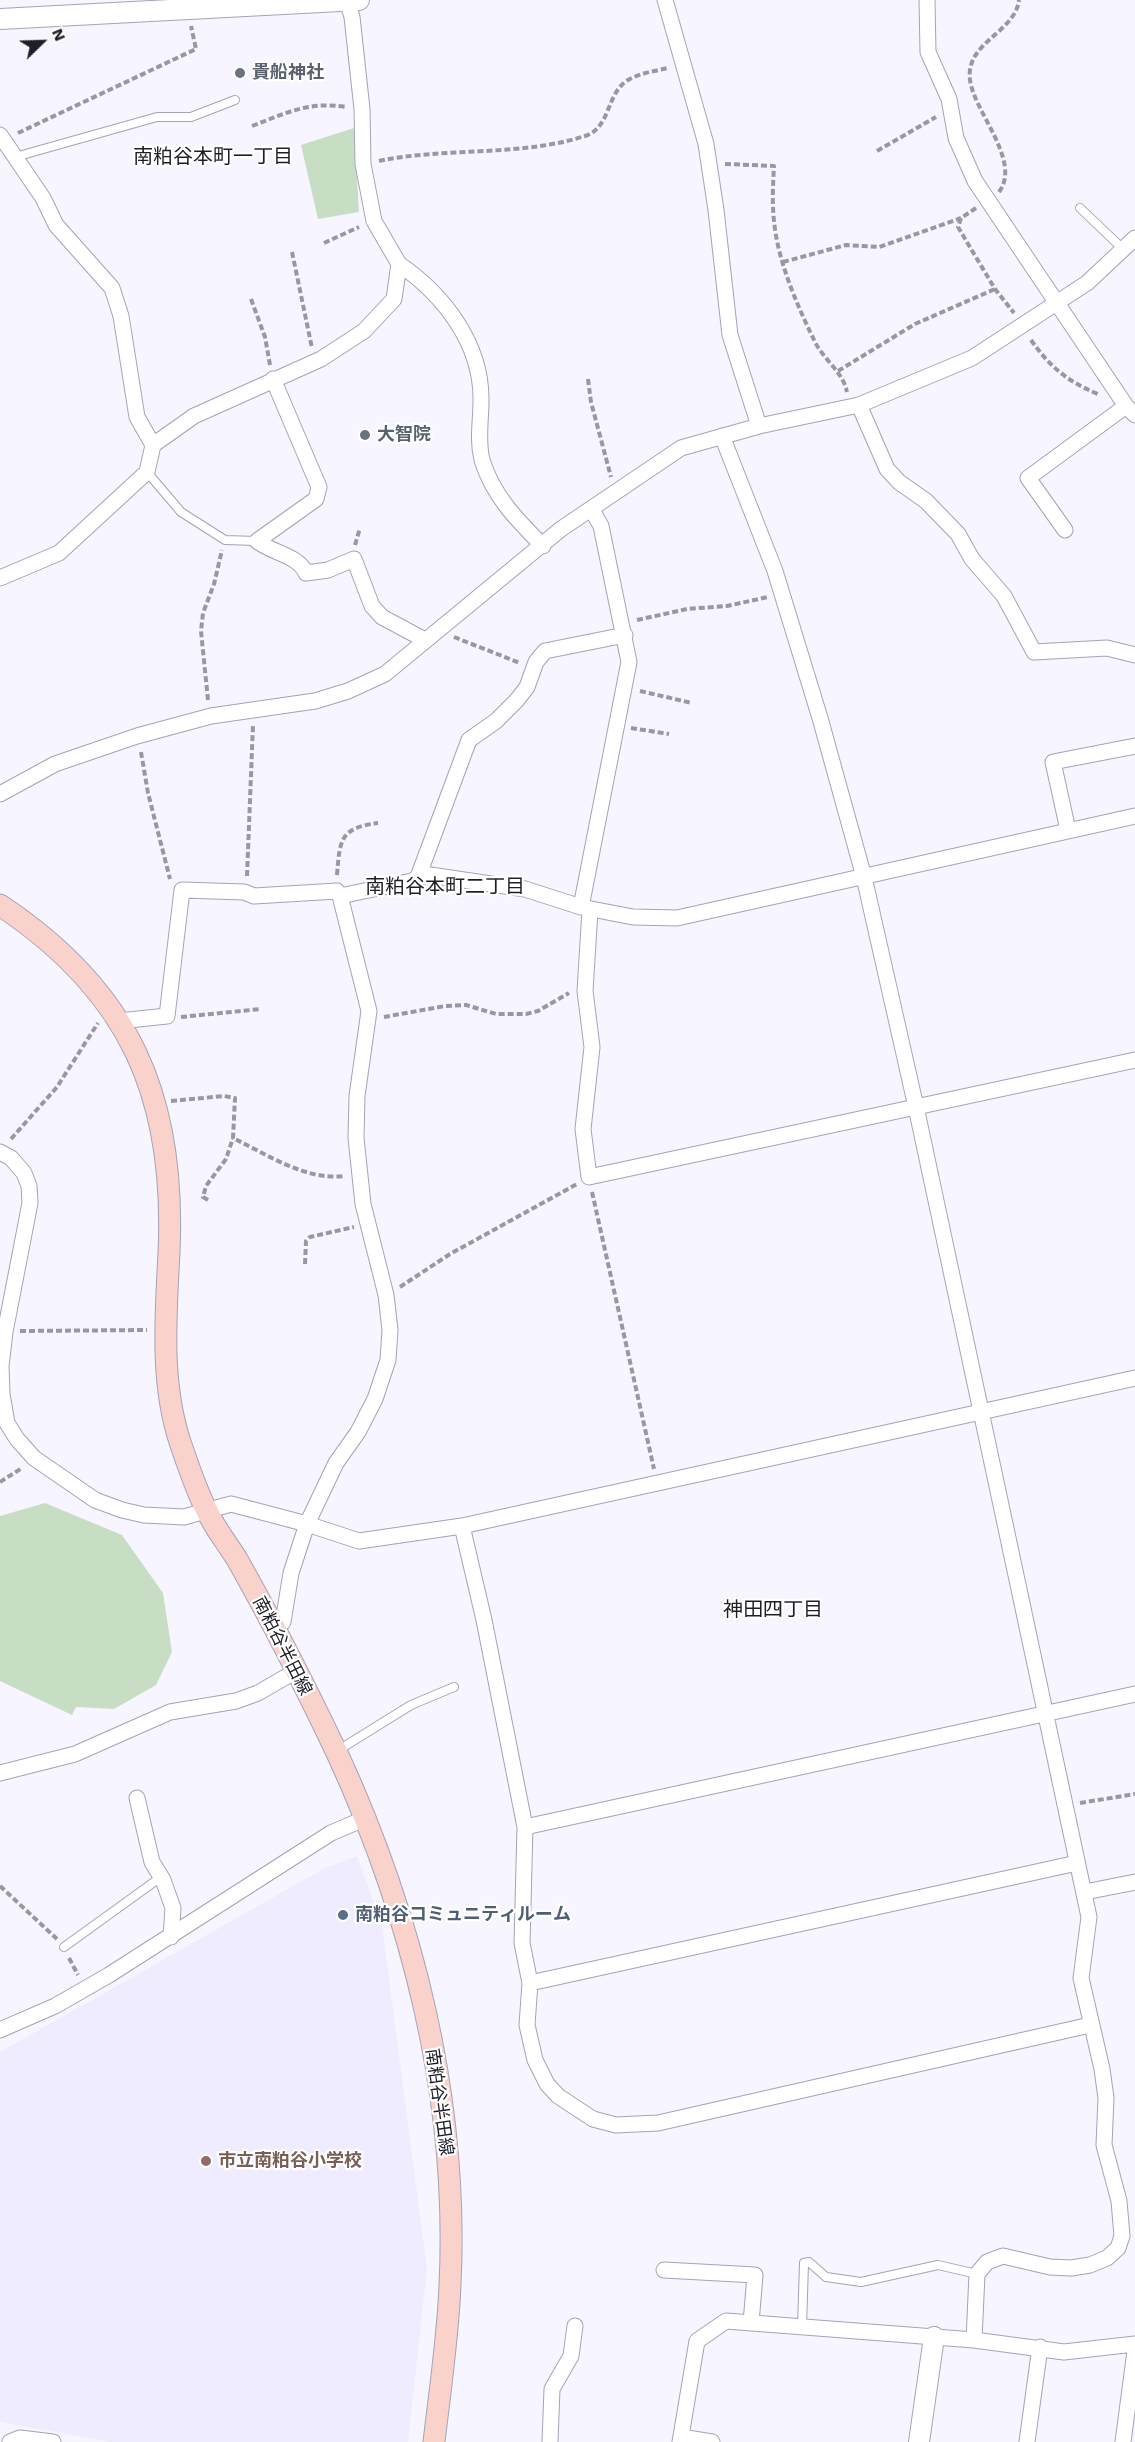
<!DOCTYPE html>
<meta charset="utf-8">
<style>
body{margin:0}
#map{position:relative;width:1135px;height:2442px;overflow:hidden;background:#f7f5ff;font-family:"Work Sans",sans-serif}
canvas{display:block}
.north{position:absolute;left:12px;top:12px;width:60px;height:60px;-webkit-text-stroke:4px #fff;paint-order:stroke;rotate:67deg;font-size:16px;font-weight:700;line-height:24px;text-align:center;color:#1f1e26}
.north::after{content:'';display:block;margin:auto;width:21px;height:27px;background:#1f1e26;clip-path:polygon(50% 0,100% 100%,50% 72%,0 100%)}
</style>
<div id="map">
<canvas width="1135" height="2442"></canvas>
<div class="north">N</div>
</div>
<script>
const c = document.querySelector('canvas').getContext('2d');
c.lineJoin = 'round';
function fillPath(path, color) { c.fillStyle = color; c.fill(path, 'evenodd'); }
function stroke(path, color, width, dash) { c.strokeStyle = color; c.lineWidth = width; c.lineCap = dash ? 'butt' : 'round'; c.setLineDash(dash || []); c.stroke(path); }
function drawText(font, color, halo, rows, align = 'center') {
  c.font = font + ' "Work Sans","Noto Sans JP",sans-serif'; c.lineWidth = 4.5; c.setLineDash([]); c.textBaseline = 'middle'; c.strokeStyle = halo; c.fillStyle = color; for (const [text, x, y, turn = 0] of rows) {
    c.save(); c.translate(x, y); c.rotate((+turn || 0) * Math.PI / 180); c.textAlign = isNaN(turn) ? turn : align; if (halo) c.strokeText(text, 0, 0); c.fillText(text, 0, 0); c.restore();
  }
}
const built = new Path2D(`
 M357,1856l25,69 45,344 -19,173h-297l-111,-20v-370l325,-184z`);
const green = new Path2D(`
 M354,128l5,84 -41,7 -17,-74z
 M45,1503l77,32 41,58 9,59 -16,33 -42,24 -38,-2 -4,8 -72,-34v-165z`);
const path = new Path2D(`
 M252,126c34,-13 57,-25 94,-19
 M18,133l178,-84 -5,-23
 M877,151l59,-34
 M379,161c66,-14 141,-4 206,-25 26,-8 21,-43 43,-56 12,-7 27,-9 40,-12
 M725,164l49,2c-1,18 -2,37 0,55 4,41 23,84 41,121 9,18 28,30 32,50
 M999,192c23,-31 -25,-80 -29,-112 -5,-38 45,-47 49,-80
 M976,208l-15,10 -3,9 37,62 19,24
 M324,243l35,-16
 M292,252l20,96
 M783,262l63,-17 33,2 82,-29
 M251,299l14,38 5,28
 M1031,340c18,26 37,42 67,54
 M838,371l77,-47 80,-35
 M588,379l3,23 20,75
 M355,545l5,-17
 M637,620l50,-11 40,-3 41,-9
 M454,637l66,26
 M640,691l52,12
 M208,700l-7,-69 2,-18 11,-29 8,-34
 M631,728l38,6
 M141,752l7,41 22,86
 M337,875c3,-36 3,-47 41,-52
 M247,876l6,-151
 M181,1017l80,-8
 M384,1017l61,-11 21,-1 30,9h30l12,-3 31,-18
 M171,1101l53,-5 11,2 -2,40c33,16 73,43 111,38
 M11,1139l46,-52 41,-64
 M592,1192l62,277
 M208,1200l-5,-3 3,-11 20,-27 7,-21
 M305,1264l1,-23 4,-4 44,-10
 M400,1287l50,-33 127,-70
 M20,1331l127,-1
 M0,1482l22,-14
 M1080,1803l55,-9
 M0,1886l57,53
 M69,1958l9,17`);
const service = new Path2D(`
 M15,157l142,-40h34l44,-17
 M1080,208l43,41
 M147,472l34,40 44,28 32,1
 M337,1751l74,-46 43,-18
 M64,1947l97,-70
 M802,2327l2,-64 5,-1 17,15 35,5 77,-17 39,9`);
const minor = new Path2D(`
 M665,0l41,144 10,66 14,125 29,91
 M927,0l1,52 21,47 7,39 19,43 151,225 9,9
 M0,135l43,63 13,27 56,63 9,28 16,101 16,28 -6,27 -88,81 -59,25
 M399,264c45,31 83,80 82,137 0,20 -4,39 1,59 11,36 35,60 61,86
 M273,379l46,108 -3,12 -59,42c15,12 41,14 49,32l22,-3 26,-11 18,47 10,11 43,23
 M859,405l28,64 12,13 27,19 32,33 14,25 32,37 30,56 73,-4 28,7
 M722,436l53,135 45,147 44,159 52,230 173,810 -8,61 21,91 4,29 -2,47 15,56 3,35 -4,12 -11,10 -17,7 -19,3 -21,-1 -47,-11 -16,6 -10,12 -3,66
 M153,445l41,-29 127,-57 43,-28 30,-32 5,-35 -25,-43 -11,-57 -1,-55 -10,-92 -5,-17
 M592,510l9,16 28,136 -48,245 52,10 44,1 458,-102
 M1065,530l-37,-52 98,-72
 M0,794l55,-30 82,-28 74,-20 104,-15 33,-10 37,-17 176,-145 120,-81 78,-22 100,-21 113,-47 115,-75 48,-45
 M1068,830l-15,-68 82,-16
 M418,877l12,-2 95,14 56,18
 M340,896l72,-15 6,-4 51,-137 27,-19 21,-21 10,-13 9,-25 9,-11 80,-16
 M590,910l-5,81 7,56 -9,82 6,48 546,-117
 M119,1021l48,-5 15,-126 62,2 10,4 83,-5 3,5 29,115 -12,85 -1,42 7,66 23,91 4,35 -2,30 -13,39 -17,33 -22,31 -29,61 -16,49 -8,49 -9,8
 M0,1152l11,6 13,15 5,13 1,17 -25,129 -4,34 1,28 5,29 10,16 17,19 61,42 27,10 22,5 40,2 47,-13 76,20 52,17 103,-15 673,-148
 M462,1526l22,94 41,207 -3,116 8,40 -3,42 8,35 12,24 11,12 35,23 23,6 42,-2 432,-98
 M0,1773l75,-19 95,-42 66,-11 22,-8 38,-22
 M137,1798l15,64 11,18 10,28 -2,29
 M525,1827l610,-133
 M1085,1892l50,-10
 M530,1983l547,-120
 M0,2030l55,-24 54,-31 222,-142 35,-15
 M664,2270l91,5 -4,48
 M681,2437l31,5
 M10,2442l10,-4 33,4
 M550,2442l2,-53 19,-33 4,-30
 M680,2442l17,-101 29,-20 248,19 90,12 71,-8
 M1027,2442l13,-95
 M1123,2442l12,-91`);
const tertiary = new Path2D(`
 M0,19l359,-19
 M919,2442l15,-105`);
const secondary = new Path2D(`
 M0,905c131,87 176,193 169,347 -3,63 -9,129 11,190 8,23 16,48 27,69 8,18 21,33 31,50 35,62 68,127 99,192 76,165 122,348 113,532 -2,52 -10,105 -16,157`);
const markers = [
 [240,73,6,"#6b7280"],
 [365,435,6,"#6b7280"],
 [343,1915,6,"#5c6f8a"],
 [206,2161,6,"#8d6e63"]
];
const worshipNames = [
 ["貴船神社",252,73],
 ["大智院",377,435]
];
const streetNames = [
 ["南粕谷半田線",282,1646,63],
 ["南粕谷半田線",439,2102,82]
];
const serviceNames = [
 ["南粕谷コミュニティルーム",355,1915]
];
const educationNames = [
 ["市立南粕谷小学校",218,2161]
];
const neighbourhoodNames = [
 ["南粕谷本町一丁目",213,157],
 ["南粕谷本町二丁目",445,887],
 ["神田四丁目",773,1610]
];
fillPath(built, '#efecff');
fillPath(green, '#c7dec5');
stroke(service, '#a6a2b9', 10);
stroke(minor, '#a6a2b9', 17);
stroke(tertiary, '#a6a2b9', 22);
stroke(secondary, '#a6a2b9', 23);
stroke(path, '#9998a1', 4, [6, 3]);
stroke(service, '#fff', 8);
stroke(minor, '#fff', 15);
stroke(tertiary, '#fff', 20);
stroke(secondary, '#f8d2cb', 21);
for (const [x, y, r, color] of markers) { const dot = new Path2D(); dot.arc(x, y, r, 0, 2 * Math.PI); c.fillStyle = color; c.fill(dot); stroke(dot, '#fff', 2); }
drawText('bold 18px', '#5b616d', '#fff', worshipNames, 'left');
drawText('18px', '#1f1e26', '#fff', streetNames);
drawText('bold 18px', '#4e5e75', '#fff', serviceNames, 'left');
drawText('bold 18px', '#785e54', '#fff', educationNames, 'left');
drawText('20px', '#1f1e26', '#fff', neighbourhoodNames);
</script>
